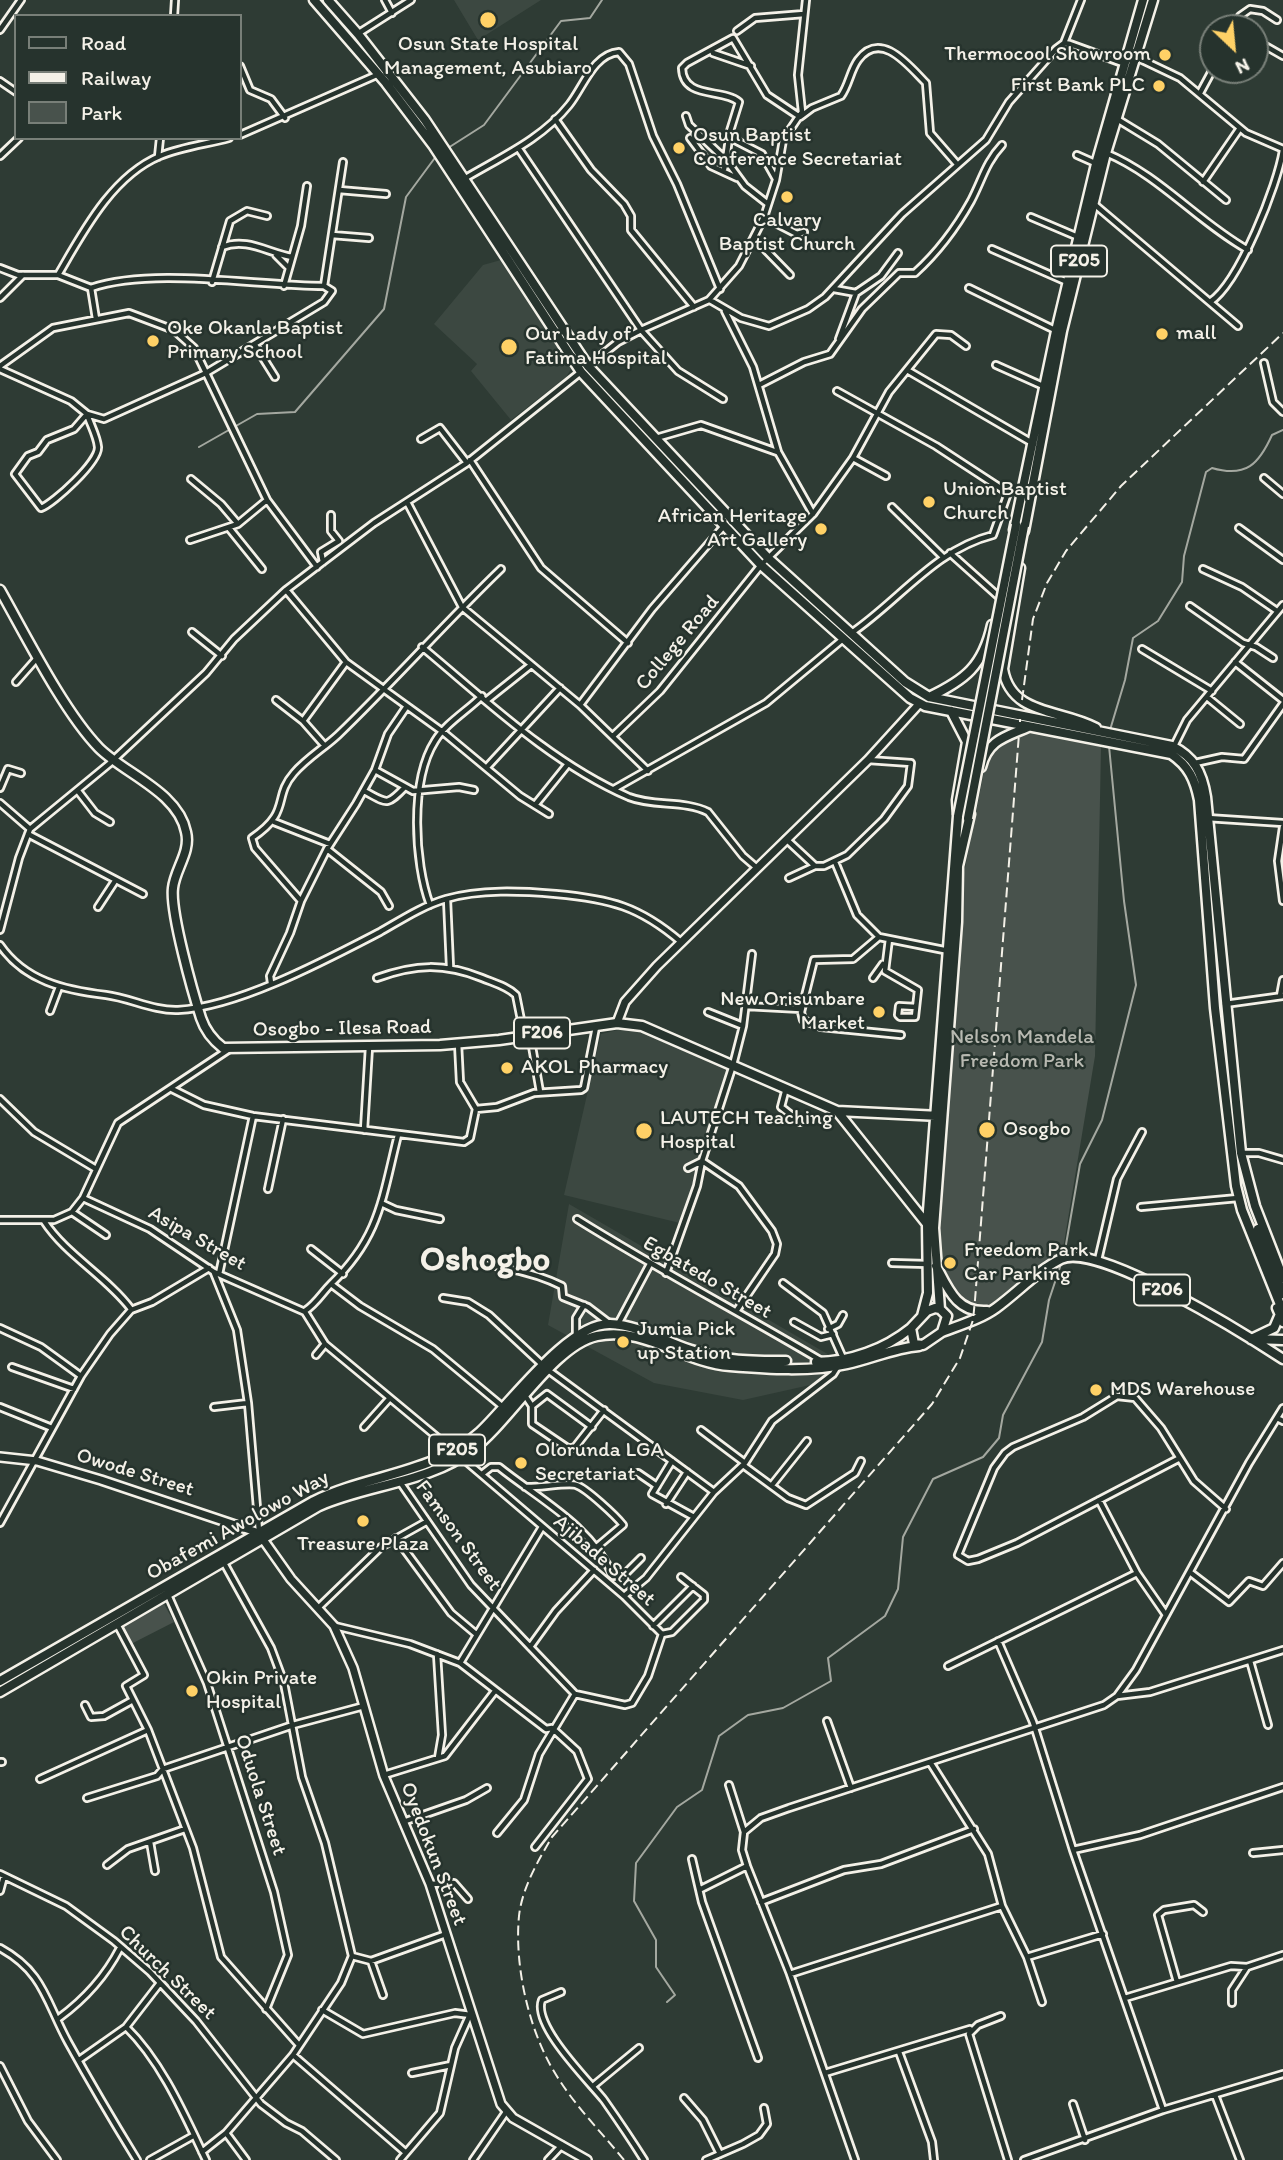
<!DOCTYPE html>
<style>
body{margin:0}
#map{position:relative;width:1283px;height:2160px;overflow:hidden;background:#2e3b34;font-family:Itim,sans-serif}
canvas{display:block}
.legend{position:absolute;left:14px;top:14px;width:228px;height:126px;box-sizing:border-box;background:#26332d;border:2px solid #787f78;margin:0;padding:9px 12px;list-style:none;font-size:21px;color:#f4f1e8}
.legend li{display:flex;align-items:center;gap:14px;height:35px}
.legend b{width:35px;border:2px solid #787f78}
.north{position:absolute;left:1199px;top:14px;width:70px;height:70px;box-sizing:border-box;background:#26332d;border:2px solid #787f78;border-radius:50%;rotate:154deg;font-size:19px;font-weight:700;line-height:28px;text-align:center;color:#f4f1e8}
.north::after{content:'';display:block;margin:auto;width:24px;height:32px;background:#ffd166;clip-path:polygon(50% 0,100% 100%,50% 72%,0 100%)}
</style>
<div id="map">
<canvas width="1283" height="2160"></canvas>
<ul class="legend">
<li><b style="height:9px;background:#26332d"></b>Road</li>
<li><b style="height:9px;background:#f4f1e8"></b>Railway</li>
<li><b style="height:19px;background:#48524c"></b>Park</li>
</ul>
<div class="north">N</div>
</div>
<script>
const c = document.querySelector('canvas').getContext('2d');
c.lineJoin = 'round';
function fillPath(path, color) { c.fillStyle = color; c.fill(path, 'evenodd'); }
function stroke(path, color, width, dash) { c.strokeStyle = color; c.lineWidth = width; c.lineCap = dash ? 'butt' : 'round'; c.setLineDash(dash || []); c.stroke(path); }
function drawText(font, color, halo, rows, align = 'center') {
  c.font = font + ' Itim,sans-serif'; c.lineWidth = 5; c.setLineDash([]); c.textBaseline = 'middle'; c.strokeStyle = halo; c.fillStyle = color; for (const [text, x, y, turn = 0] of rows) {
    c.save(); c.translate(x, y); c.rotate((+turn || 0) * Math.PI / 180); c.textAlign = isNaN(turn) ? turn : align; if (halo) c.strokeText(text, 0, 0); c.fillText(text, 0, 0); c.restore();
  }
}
const built = new Path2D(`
 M454,0h87l-63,40z
 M501,260l72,106 -7,11 -55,43 -40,-49 6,-7 -43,-40 49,-59z
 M618,1030h19l92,38 -49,155 -116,-28 37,-161z
 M569,1204l262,152 6,23 -94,21 -89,-17 -106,-58z`);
const green = new Path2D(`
 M1028,733l73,14 -6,309 -32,193 -80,66 -16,-3 -19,-23 -12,-29 25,-372 25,-127 21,-23z
 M164,1604l10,18 -43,22 -9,-19z`);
const stream = new Path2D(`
 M448,148l36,-23 77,-104 29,-3 12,-18
 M199,447l58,-33 38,-2 89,-103 22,-112 31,-42
 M1110,730l15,-50 8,-42 25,-17 24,-39 2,-26 22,-84 6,-4c34,10 47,-4 60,-33l11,-5
 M1064,1256l16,-92 22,-44 34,-135 -12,-84 -15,-155
 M667,2002l8,-7 -19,-28v-27l-22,-39 2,-38 41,-56 25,-17 17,-54 29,-21 35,-7 48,-27 -3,-23 57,-42 13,-27 5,-52 30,-58 50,-22 16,-19 4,-23 39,-73 7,-42 13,-39`);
const street = new Path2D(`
 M385,0l7,13
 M174,16l1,-16
 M1235,28l5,-12 10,-7 13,2 14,9
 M0,30l21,-30
 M737,31l18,-13 49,-4
 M359,33l52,-33
 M1255,40l28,16
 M1064,43l17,-43
 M713,53l38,13
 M1136,57l44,21 66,55 37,16
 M240,66l10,24 21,9 14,19
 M0,81l16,11
 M1200,93l13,-24
 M686,116l3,9 37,35 -2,9
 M555,119l36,51 33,34 7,12v14l63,77
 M1117,119l41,25 68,56
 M240,135l139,-61
 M729,137l33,17 14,25
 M690,138l21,28 26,12
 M519,149l122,181 37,41 45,28
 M1106,153c53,22 92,69 142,97
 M1077,155l18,8
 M0,156l19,-18
 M158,157l2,-19
 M464,179c37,-22 78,-40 105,-74 14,-17 24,-51 50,-53l10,12 24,72 24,48 43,105
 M1203,182l37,-54
 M339,190l47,4
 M768,204l-23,-18 -19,-26 4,-29 9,-29c-16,-14 -56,-2 -57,-34l5,-5 46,-25 34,57 33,22 12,-9 29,-12c8,-11 9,-25 17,-36 23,-31 51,6 68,23l4,50 27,31
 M1094,204l144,122
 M764,217l33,17 7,-2
 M1031,217l47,20
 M332,235l37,3
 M755,239l35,36
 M222,247c25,-10 46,6 70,10
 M992,249l75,33
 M276,255l13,13
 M0,268l18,7h40l33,13c63,-21 165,-2 233,-2l8,5 -8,11 -118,71 -102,46 -17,-5 -16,-13 -71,-32
 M58,275c25,-43 54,-99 102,-119 21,-9 47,-12 69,-18
 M212,282l18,-61 17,-10 20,5
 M284,286l17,-60 6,-40
 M324,286l19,-124
 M91,288l5,31
 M969,288l86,42
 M834,289l22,4
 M0,298l23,-23
 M710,300l31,18 28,8 39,-17 17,-12 77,-83 84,-74 23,-38 47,-53 8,-6 6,1 55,20
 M1210,302c29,-19 68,-118 73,-152
 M725,311l28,56 25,85 35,62
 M839,339l17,-46 25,-17 17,-23
 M255,345l20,32
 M1264,363l9,39 10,10
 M589,365l29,-23 23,-12 68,-30 30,-34 25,-49 12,-37 7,-40 19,-28 -4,-37 8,-75
 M996,365l47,21
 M0,366l53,-38 76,-15 45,17 20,18 73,152 50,67
 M907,370l127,74
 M759,385l45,-23 26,-8 32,-45 37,-36h16c22,-20 41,-45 56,-72 11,-21 15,-39 31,-56
 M837,391l99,55 72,47 -15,42c-59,15 -94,66 -143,99
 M87,414c3,10 10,22 11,33 1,15 -44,56 -57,61l-26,-34 13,-18 10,-4 9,-12 27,-11z
 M656,438l45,-13 76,27
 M421,439l19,-11 27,35
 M853,458l33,18
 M470,460l71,108 87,75
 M1264,478l19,16
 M191,479l30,25 17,20
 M407,502l55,105 118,98 68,66
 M892,507l51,50
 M229,528l33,41
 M1239,528l44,32
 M190,540l48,-16 29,-24
 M950,553l48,43
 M323,562l-2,-10 18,-11 -8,-10v-16
 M1203,569l39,18 35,24
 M286,590l60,72 97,70 77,64 29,18
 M1190,606l53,37 13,4 17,11
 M192,632l30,24
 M422,647c65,54 129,116 207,150 25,10 55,3 79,15l35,44 14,12
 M1142,649l70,42
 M1235,662l48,38
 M16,682l22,-25
 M1207,697l33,27
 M276,700l27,21 22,25
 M487,700l44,-35
 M580,705l72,-96 72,-83
 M303,721l43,-59
 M613,736l47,-45 101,-126 52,-51 40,-56 36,-66 47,-58 15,1 15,11
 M1173,748l14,-28 96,-115
 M1195,763l27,-6 22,2 39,-55
 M487,767l73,-79
 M375,770l38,21 46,-4 15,3
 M0,788l8,-19 13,4
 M614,789l152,-86 77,-64
 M78,791l17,22 15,9
 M364,791c23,12 22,16 41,-4
 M0,803l30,26
 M535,805l33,-41
 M1207,818l76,5
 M274,822l56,22
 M1283,827l-5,34 5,40
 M28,834l115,60
 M786,839l29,27h9l23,-11 37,-36 24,-33 3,-23 -43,-3
 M327,849l54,43 8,14
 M835,862l22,53 22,22 70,14
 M789,878l26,-12
 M447,899l3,68
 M301,901l-46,-53 -3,-10c40,-27 20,-40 42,-65 13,-15 30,-25 44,-38 56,-54 107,-112 163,-166
 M430,905c-16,-42 -20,-125 5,-164 11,-18 32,-30 47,-45
 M98,907l17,-26
 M0,930l19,-72 11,-29 79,-65 97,-91 28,-34 52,-49 88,-67 93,-60 115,-92
 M879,937l-26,22 -39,1 -13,52 2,8 18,7 80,8
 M889,939l-4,32 33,19 -3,27h-15l-2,-2 1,-9 17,1
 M0,945c25,36 64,45 106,50 24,3 48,16 72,15 60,-3 148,-50 202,-78 21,-12 42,-26 66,-33 34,-10 75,-8 110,-5 54,5 83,12 125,48
 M377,978c39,-14 67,-15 105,0 12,5 25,8 34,17l8,40
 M873,978l10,-14
 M271,983l-1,-7 20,-43 11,-32 26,-52 29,-45 19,-34 13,-36 19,-28
 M1280,996l3,-16
 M1225,1004l58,-8
 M745,1006l56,3
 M50,1011l9,-24
 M708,1012l35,14
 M530,1035l10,57
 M786,1088l-5,19 19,15
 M172,1089l32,16 49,11 211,26 6,-4 6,-29 -16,-27 -2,-39
 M0,1099l34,33 62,37
 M476,1109l21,-2 37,-14 47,-3 3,-2 12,-61
 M364,1130l5,-83
 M1242,1153h17l24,7
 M688,1168l14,-7 37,25 33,45 5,13 -2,10 -38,56
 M268,1189l15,-70
 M83,1198l67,31 64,43 91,40 20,32 130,108
 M381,1203l15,7 44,9
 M1141,1207l97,-9
 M72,1212l34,23
 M577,1219c80,50 162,93 243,141
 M0,1220h54l18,-8 11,-14 35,-75 110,-73
 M44,1221c22,34 62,55 87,88
 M311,1249l32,25
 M449,1260c38,4 79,9 113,26l1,11 25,10 21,16
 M1098,1260l19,-81 25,-47
 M892,1263l35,1
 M214,1273l23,57 11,73 11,128
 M666,1273l31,-87 5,-25 31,-96 10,-39 9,-72
 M219,1274l34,-158
 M783,1283l40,30 20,45
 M331,1284l29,22 73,43 70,58
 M443,1298l25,4 21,13 59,55 166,122
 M305,1311c11,-7 17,-18 26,-27 49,-47 51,-86 67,-149
 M794,1322l27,15 12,-3
 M617,1326l33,-62
 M0,1328l41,19 40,29
 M828,1329l10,-5 5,-9
 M576,1337v-19l8,-13
 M316,1355l9,-11
 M12,1367l62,22
 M526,1397l6,9v18l37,25 6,-2 29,-37
 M532,1406l15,-12 45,33
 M0,1407l52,21
 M214,1407l34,-4
 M1277,1418l6,3
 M364,1427l25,-28
 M701,1430l44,33
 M461,1457l163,139 38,38
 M1178,1459l-161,84 -39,16 -10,2 -10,-6 36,-87 11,-15 8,-6 70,-30 34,-21 18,2 26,30 33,53 32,28
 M672,1461l-20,33 42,23
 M743,1465l45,33 18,7 49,-32 6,-12
 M638,1473l19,13
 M482,1474l9,-7h8c41,33 92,58 114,109
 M400,1482l71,103 104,109 50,11 7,-2 16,-27 14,-42
 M772,1485l35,-44
 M525,1487c12,1 44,-5 51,-2 10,3 40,31 47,40l-25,21
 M1099,1500l38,73 29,42
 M666,1504l21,-32
 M0,1523l81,-147 29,-42 21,-24 21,-8 57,-34
 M396,1538l55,75 25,21
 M1191,1573l38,29 20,-21 14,5 20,-23
 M613,1576l12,-2 16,-16
 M168,1595l39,88 67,209 14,63 -22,54
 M624,1596l22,-18 68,-86 31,-29 27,-42 61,-47 5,-8
 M318,1608l63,-61 45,-25
 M117,1624l27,51 -18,11 22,44 45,118 28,109 78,88
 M335,1626l75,18 50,19 86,66 6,-1 25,23 11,28 -53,68
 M653,1626l40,-40
 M662,1634l10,-2 32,-32v-5l-23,-18
 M998,1641l35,81 40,128 90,260
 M530,1647l26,-36 38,-41
 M437,1654l5,81 -4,23
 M1250,1661l18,64
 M460,1663l82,-136
 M948,1666l189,-93
 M1117,1696l33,-4 133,-42
 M85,1705l6,12 13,-1 29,-16
 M827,1721l24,67
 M0,1762h2
 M930,1762l58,92 14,52
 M384,1775l61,-19 50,-65
 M40,1779l108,-49
 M729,1785l15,47
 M87,1798l70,-22 6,-7 130,-44 71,-19
 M403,1822l63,-22 21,-12
 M497,1833l27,-33 15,-46 36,-60
 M150,1842l5,29
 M1073,1850l67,-15 143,-48
 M1253,1853l30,-3
 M692,1859l10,43 56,156
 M107,1865l21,-16 57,-20
 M0,1874l66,32 48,35 36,31 46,49 65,83 25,19 16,8 34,29
 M430,1884l24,-1 14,16
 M701,1889l46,-23
 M0,1891l4,-15
 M761,1902l83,-32 37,-6 93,-35
 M0,1948c44,24 46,54 68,94 22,40 45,79 69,118
 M352,1956l19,5 75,-27
 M1027,1957l15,45
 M371,1961l12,34
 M790,1974l212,-68 25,51 76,-23
 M1177,1982l-19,-67 6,-5 30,-5 9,7
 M561,1992l-19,8c-10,25 46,80 62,100 14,20 27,39 40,60
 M1125,1998l106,-32 16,1 36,-12
 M1232,2003v-13l15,-23
 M322,2010l41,24 92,-21 16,2
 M1001,2016l-23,9 -9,9 39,126
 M59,2018c26,-19 46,-41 61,-70
 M126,2027c36,35 59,89 80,133
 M899,2052l33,90 2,18
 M293,2055l112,97
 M79,2060l47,-33 34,-44
 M0,2066l28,55 29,39
 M412,2073l39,-8
 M825,2073l145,-44
 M593,2086l46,-38
 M1215,2095l25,65
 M684,2098l19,22 17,34
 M1073,2104l12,36
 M226,2133l20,27
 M202,2152l24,-19 67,-78 48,-72 11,-27 -27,-113 -23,-66 -18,-94 -13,-35 -47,-85
 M150,2160l43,-24
 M400,2160l40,-47 15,-65 16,-36
 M473,2160l33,-48
 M548,2160l14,-15
 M706,2160l37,-16 16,-9 8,-11 -3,-16
 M855,2160l-65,-186 -43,-108 -5,-16 2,-18 17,-14 28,-10 315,-103 13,-9 19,-26 113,-207 34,-55
 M1024,2160l139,-50 120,-36`);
const secondary = new Path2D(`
 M617,1023l8,-21 32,-36 211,-206 51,-56
 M0,1457l37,4 64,19 158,53
 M262,1538l29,41 43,47 19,42 31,108 46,108 71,220 12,14 74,42`);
const primary = new Path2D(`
 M314,0l72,83 47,62 148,227 180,193 149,133 15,8 246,48c18,12 24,26 28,46l16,208 21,178 6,24 41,102
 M328,0l30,34 67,86 163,246 180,192 137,124 24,15 243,49c22,11 30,26 34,51l35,356 14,53 28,72
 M1014,530l42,-199 40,-167 47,-164
 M1024,531l38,-200 44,-178 47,-153
 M1020,568l-17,101c8,47 58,40 93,59
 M0,590c26,46 64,122 99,158 26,26 79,44 87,84 5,20 -11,37 -13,56 -3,24 20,105 28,130 4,12 13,23 22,30l217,-3 59,-5 118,-17 25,3 195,85 90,113
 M929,697c36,-17 54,-31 63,-72
 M981,767c7,-27 24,-30 47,-40
 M837,1111l103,5
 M1258,1229l25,65
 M936,1266c12,23 21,47 51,45
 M935,1308l5,1 7,7 -5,16 -19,13 -9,-1 -3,-16 16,-17z
 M1277,1308l6,14
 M940,1309l-6,-81 23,-306 1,-56 12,-52
 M922,1316l6,-23 -1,-69 31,-408 -1,-16 10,-58 -16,-31
 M942,1332c18,-7 39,-13 54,-24 21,-15 42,-38 65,-49 36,-18 187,77 222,100
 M1251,1339l23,-11 6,-14
 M1254,1339l29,1
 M816,1362c34,0 69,-13 95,-34
 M0,1681l314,-180c55,-27 120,-27 166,-69 30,-28 88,-109 130,-108 29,1 53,17 81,26 31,11 63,11 95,11
 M0,1692l319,-186c50,-22 110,-23 154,-57 37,-28 81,-104 124,-113 48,-10 87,27 133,30 37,3 81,6 117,-2 24,-5 47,-16 72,-18`);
const rail = new Path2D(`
 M1022,700l11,-81 14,-36 19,-32 55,-65 162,-153
 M1020,722v-3
 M624,2160c-21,-26 -46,-51 -64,-79 -30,-44 -46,-113 -41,-165 3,-28 19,-55 33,-79l380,-433 28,-46 13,-38 2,-20 44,-566`);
const primaryBridge = new Path2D(`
 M958,816l58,-291
 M968,818l56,-292`);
const markers = [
 [488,20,9,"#ffd166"],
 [1165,55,7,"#ffd166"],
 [1159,86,7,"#ffd166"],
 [679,148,7,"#ffd166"],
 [787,197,7,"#ffd166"],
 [1162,334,7,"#ffd166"],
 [153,341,7,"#ffd166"],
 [509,347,9,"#ffd166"],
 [929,502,7,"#ffd166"],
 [821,529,7,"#ffd166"],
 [879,1012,7,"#ffd166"],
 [507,1068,7,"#ffd166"],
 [987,1130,9,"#ffd166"],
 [644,1131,9,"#ffd166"],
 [950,1263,7,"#ffd166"],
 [623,1342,7,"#ffd166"],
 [1096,1390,7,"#ffd166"],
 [521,1463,7,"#ffd166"],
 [363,1521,7,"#ffd166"],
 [192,1691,7,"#ffd166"]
];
const shields = [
 [1079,261,56],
 [542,1033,56],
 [1162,1290,56],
 [457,1450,56]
];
const shieldNames = [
 ["F205",1079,261],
 ["F206",542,1033],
 ["F206",1162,1290],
 ["F205",457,1450]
];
const poiNames = [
 ["Osun State Hospital",488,45,"center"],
 ["Management, Asubiaro",488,69,"center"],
 ["Thermocool Showroom",1151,55,"right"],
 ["First Bank PLC",1145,86,"right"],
 ["Osun Baptist",693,136],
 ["Conference Secretariat",693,160],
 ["Calvary",787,221,"center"],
 ["Baptist Church",787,245,"center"],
 ["Oke Okanla Baptist",167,329],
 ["Primary School",167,353],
 ["mall",1176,334],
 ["Our Lady of",525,335],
 ["Fatima Hospital",525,359],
 ["Union Baptist",943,490],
 ["Church",943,514],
 ["African Heritage",807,517,"right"],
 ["Art Gallery",807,541,"right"],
 ["New Orisunbare",865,1000,"right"],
 ["Market",865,1024,"right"],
 ["AKOL Pharmacy",521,1068],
 ["LAUTECH Teaching",660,1119],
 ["Hospital",660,1143],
 ["Osogbo",1003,1130],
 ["Freedom Park",964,1251],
 ["Car Parking",964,1275],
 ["Jumia Pick",637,1330],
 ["up Station",637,1354],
 ["MDS Warehouse",1110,1390],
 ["Olorunda LGA",535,1451],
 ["Secretariat",535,1475],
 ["Treasure Plaza",363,1545,"center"],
 ["Okin Private",206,1679],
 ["Hospital",206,1703]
];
const streetNames = [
 ["College Road",678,643,-50],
 ["Osogbo - Ilesa Road",342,1029,-1],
 ["Asipa Street",197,1239,30],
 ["Egbatedo Street",707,1278,30],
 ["Owode Street",135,1473,17],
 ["Obafemi Awolowo Way",238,1526,-29],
 ["Famson Street",458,1536,54],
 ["Ajibade Street",604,1561,41],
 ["Oduola Street",260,1795,72],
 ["Oyedokun Street",433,1854,69],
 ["Church Street",167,1973,44]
];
const parkNames = [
 ["Nelson Mandela",1022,1038],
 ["Freedom Park",1022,1062]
];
const townNames = [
 ["Oshogbo",485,1261]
];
fillPath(built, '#3c4841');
fillPath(green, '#48524c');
stroke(stream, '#a4a8a0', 2);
stroke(street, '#f4f1e8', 10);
stroke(secondary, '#f4f1e8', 12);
stroke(primary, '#f4f1e8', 13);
stroke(street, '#26332d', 4.5);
stroke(secondary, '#26332d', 7);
stroke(primary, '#26332d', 8);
stroke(rail, '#f4f1e8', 2, [10, 5]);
stroke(primaryBridge, '#f4f1e8', 13, []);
stroke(primaryBridge, '#26332d', 8);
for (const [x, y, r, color] of markers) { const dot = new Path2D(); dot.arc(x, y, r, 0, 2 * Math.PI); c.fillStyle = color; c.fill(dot); stroke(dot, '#26332d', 2.5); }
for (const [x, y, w] of shields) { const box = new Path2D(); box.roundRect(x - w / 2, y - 15.5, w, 31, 5); c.fillStyle = '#26332d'; c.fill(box); stroke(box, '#f4f1e8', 2); }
drawText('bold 19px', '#f4f1e8', null, shieldNames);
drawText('21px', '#f4f1e8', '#26332d', poiNames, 'left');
drawText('21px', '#f4f1e8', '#26332d', streetNames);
drawText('21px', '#b8b9b1', '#26332d', parkNames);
drawText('bold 35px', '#f4f1e8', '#26332d', townNames);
</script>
